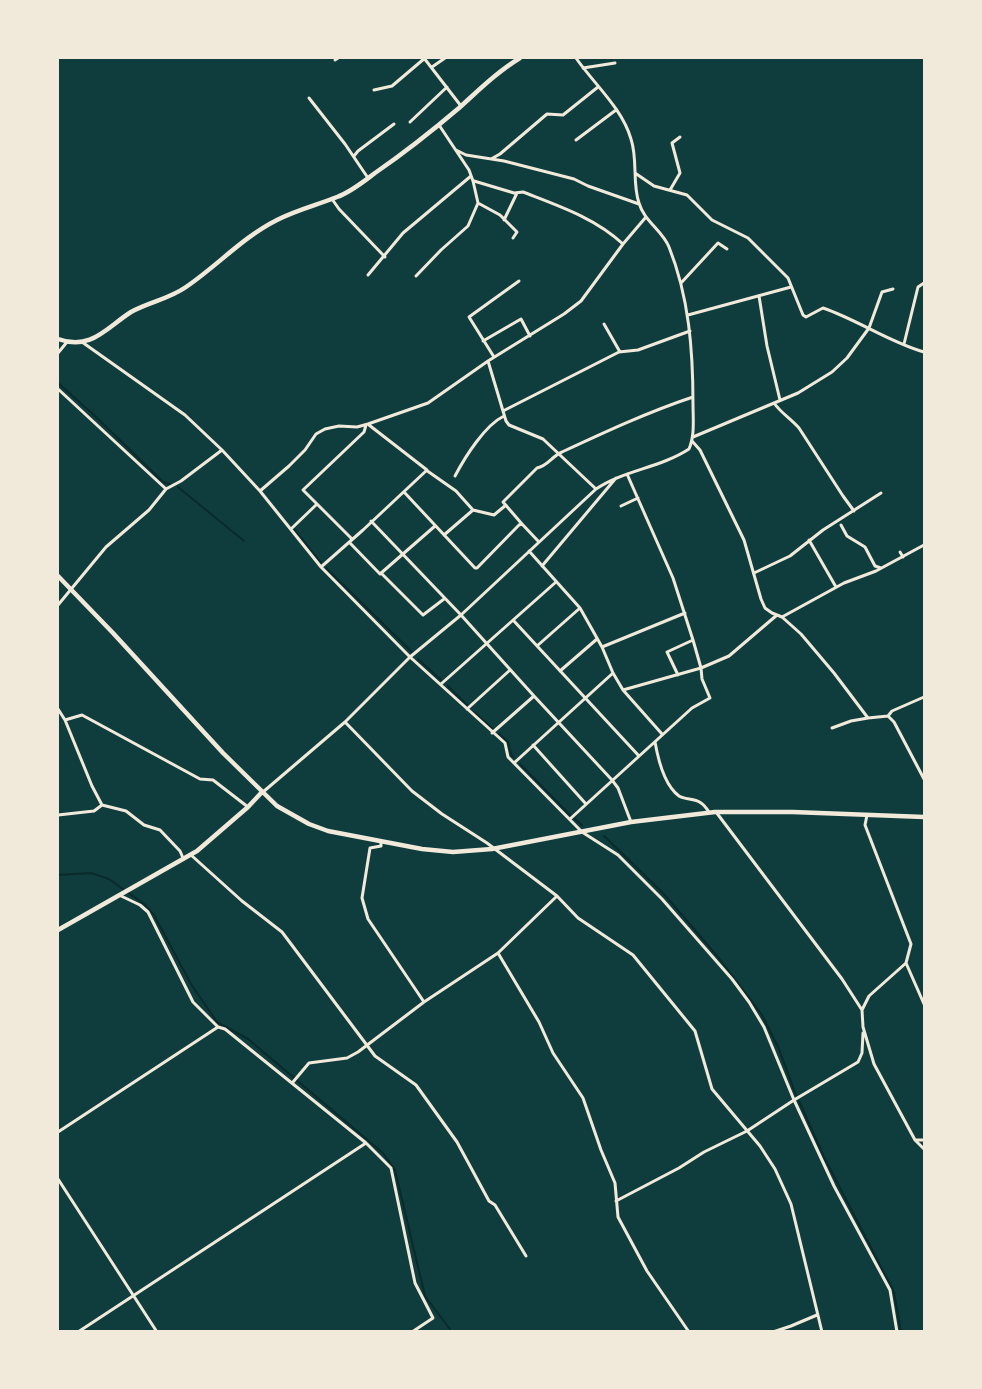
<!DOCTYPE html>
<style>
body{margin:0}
#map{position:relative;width:982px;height:1389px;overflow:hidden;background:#0f3d3e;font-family:"Space Grotesk",sans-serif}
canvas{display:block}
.frame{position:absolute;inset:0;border:59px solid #f1e9da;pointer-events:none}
</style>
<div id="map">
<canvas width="982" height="1389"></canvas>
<div class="frame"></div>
</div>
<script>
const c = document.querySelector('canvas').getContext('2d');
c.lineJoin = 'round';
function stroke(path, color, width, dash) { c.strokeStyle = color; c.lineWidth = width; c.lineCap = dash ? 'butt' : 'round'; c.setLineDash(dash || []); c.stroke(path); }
const stream = new Path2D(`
 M58,383l36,32 69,67 7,2
 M178,487l66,54
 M294,529l28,35
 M326,568l87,85
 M418,659l23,21
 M448,686l20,20
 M474,712l19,17
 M499,734l9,8 3,12 2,3
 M520,764l50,51
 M575,819l7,6
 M604,836l60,58 54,63 44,58 17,34 17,46
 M58,875l33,-2 18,6 35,25 10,11 37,69 26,38 31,17 135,114 12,17 30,126 27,36
 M799,1101l25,56 70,135 7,40`);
const minor = new Path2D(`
 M424,58l37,48
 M335,60l3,-2
 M432,67l13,-9
 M583,68l32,-5
 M374,90l18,-4 33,-28
 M309,98l36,46 23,34
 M410,122l37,-35
 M576,140l40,-30
 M456,150l10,5 38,6 70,18 14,7 51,18
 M354,156l4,-5 36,-27
 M491,159l9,-5 47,-40 16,1 35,-28
 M635,173l19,13 33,9 25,25 36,18 40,40 15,37 3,2 17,-9c35,12 66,34 101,44
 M474,181l40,12 9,-1c36,14 72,26 100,52
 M670,190l10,-17 -8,-30 8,-6
 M332,199l7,10 46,48
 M478,203l22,12 17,17 -4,6
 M504,220l13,-27
 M368,275l35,-42 68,-57
 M416,276l25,-26 27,-24 10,-23 -5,-22 -4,-11 -30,-45
 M681,283l37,-40 9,6
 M759,296l8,50 13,54
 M688,315l103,-28
 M604,324l16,28
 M483,341l38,-22 9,17
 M82,342l103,73 37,35 38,41 61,76 89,90 95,86 3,14 74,75 36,23 44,44 70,80 17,23 15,25 30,73 40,86 56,104 7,42
 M904,344l14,-57 6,-4
 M58,353l9,-11
 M494,357l-25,-40 50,-36
 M488,361l18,60 3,4 34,14 53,50
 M58,389l108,100
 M774,403c7,10 16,15 25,25l44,68 11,15
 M503,411l116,-59 19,-2 52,-19
 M693,437l105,-44 34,-21 15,-14 22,-30 13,-36 11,-3
 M692,441l8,9 44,90 17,59 4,9 7,5 10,4 19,17 33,39 34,45 20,-2 6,6 30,57
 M426,470l30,21 17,19 21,5 12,-10
 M455,476c10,-19 30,-51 49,-60
 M260,491l29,-25 16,-16 11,-16 9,-5 14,-3 18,1 11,-3 60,-21 60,-42 76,-47 17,-13 42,-57 23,-27
 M404,492l71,76h2l42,-43 3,-1 17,18
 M621,506l17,-8
 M371,521l90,94 73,81 78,84 6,8 13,34
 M522,524l-19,-22 34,-34c11,-2 15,-12 25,-16 43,-20 86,-40 131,-55
 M841,525l6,11 18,11 10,19 6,2
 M291,529l26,-25
 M444,535l29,-25
 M352,539l-49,-49 61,-58 2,-7
 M809,540l27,47
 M349,542l31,32 55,-48
 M529,551l51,57 22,39 11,26 10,17 39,44
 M900,552l3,5
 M542,566l74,-88
 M321,567l42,-37 64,-60 -58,-45
 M381,573l42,42 21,-16
 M754,573l36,-17 33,-26 58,-37
 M58,605l48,-58 43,-37 17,-21 15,-8 41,-31
 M782,617l62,-34 32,-12 48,-26
 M513,620l126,136
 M537,646l43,-38
 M602,647l83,-34
 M560,671l37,-32
 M678,675l-11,-23 26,-12
 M441,684l115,-102
 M623,690l78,-22 28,-12 48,-41
 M58,709l7,11 17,-5 118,64 13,1 35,27
 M467,709l43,-39
 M888,716l4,-5 32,-14
 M65,720l27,66 10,19
 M345,722l67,69 30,23 45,29 70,53 21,22 55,37 62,76 17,58 48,57 15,23 16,35 31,128
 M832,728l19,-7 17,-3
 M492,733l42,-37
 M655,742c3,17 9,43 24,54 6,4 16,2 22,7 3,2 6,6 8,9
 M533,745l53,59
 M514,763l99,-90
 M263,792l82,-70 65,-65 51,-42 135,-126c28,-19 64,-21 93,-40 6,-14 4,-30 4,-45 0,-54 -4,-107 -24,-157 -6,-16 -25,-26 -30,-44 -7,-20 -1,-43 -8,-64 -9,-31 -37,-55 -55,-81
 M716,812l126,167 20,31 1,17 11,37 41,76h9
 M58,815l36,-4 8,-6 24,6 18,14 16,5 20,21 3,7
 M570,819l122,-111 18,-10 -8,-19 -1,-11 -8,-28 -20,-62 -46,-104
 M381,842v4l-11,2 -8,50 6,21 56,83
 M191,855l51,46 40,31 93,124 41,29 41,57 32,59 6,4 31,51
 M119,895l21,10 8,7 45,90 25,25 7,2 141,114 25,25 24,115 18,35 -21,14
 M498,953l41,69 14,31 30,45 18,52 14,33 3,34 29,54 42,61
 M906,963l18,41
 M862,1010l7,-14 37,-33 5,-19 -46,-119 2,-10
 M293,1082l16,-19 38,-5 11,-6 66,-50 74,-49 59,-57
 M58,1132l160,-105
 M915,1140l9,9
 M58,1179l99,153
 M616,1201l63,-33 25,-16 43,-21 47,-31 64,-38 4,-9 1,-20
 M78,1332l288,-189
 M773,1332l18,-6 26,-11`);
const secondary = new Path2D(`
 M58,339c33,12 48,-11 73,-27 18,-10 38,-13 55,-25 31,-21 57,-50 91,-67 19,-10 40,-15 60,-23 14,-5 26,-15 38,-24 29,-20 57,-42 84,-65 20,-18 38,-36 61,-50
 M58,576l55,57 110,120 54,53 32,18 19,7 94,18 31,3 39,-3 139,-27 84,-10h78l131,5
 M58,930l139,-79 51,-44 14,-15`);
stroke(stream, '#0a2a2b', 2);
stroke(minor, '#f1e9da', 3);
stroke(secondary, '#f1e9da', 4.5);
</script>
